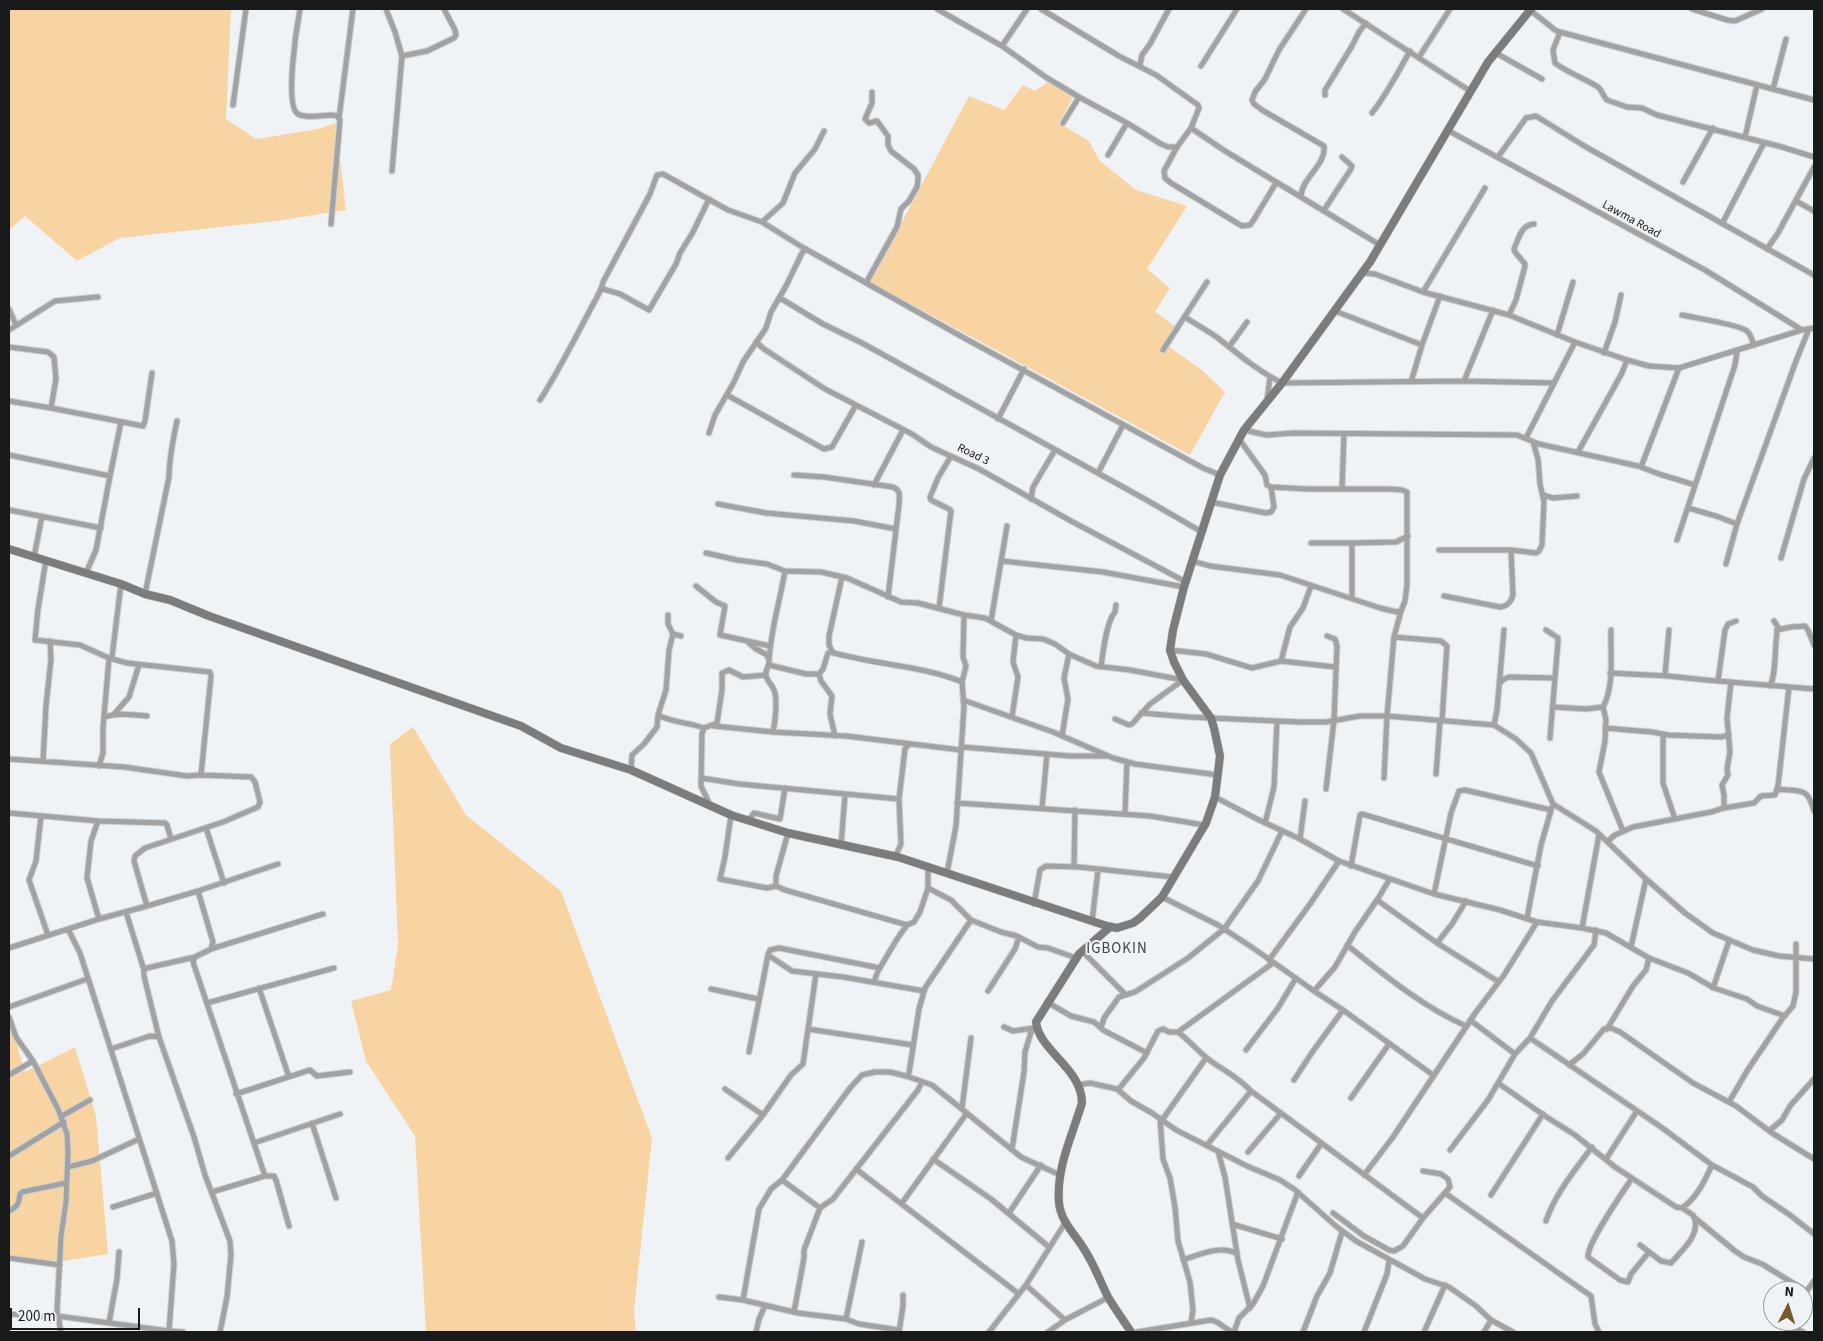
<!DOCTYPE html>
<style>
body{margin:0}
#map{position:relative;width:1823px;height:1341px;overflow:hidden;background:#f0f3f6;font-family:"Source Sans 3",sans-serif}
canvas{display:block}
.frame{position:absolute;inset:0;border:10px solid #18191a;pointer-events:none}
.north{position:absolute;left:1763px;top:1281px;width:50px;height:50px;box-sizing:border-box;background:#f0f3f6;border:1px solid #9a9c9e;border-radius:50%;rotate:5deg;font-size:14px;font-weight:700;line-height:20px;text-align:center;color:#18191a}
.north::after{content:'';display:block;margin:auto;width:18px;height:22px;background:#77592e;clip-path:polygon(50% 0,100% 100%,50% 72%,0 100%)}
.scale{position:absolute;left:10px;top:1308px;width:130px;height:22px;box-sizing:border-box;border:2px solid #18191a;border-top:0;padding-left:6px;font-size:15px;line-height:18px;white-space:nowrap;color:#18191a;-webkit-text-stroke:4px #f0f3f6;paint-order:stroke}
</style>
<div id="map">
<canvas width="1823" height="1341"></canvas>
<div class="frame"></div>
<div class="north">N</div>
<div class="scale">200 m</div>
</div>
<script>
const c = document.querySelector('canvas').getContext('2d');
c.lineJoin = 'round';
function fillPath(path, color) { c.fillStyle = color; c.fill(path, 'evenodd'); }
function stroke(path, color, width, dash) { c.strokeStyle = color; c.lineWidth = width; c.lineCap = dash ? 'butt' : 'round'; c.setLineDash(dash || []); c.stroke(path); }
function drawText(font, color, halo, rows, align = 'center') {
  c.font = font + ' "Source Sans 3",sans-serif'; c.lineWidth = 4; c.setLineDash([]); c.textBaseline = 'middle'; c.strokeStyle = halo; c.fillStyle = color; for (const [text, x, y, turn = 0] of rows) {
    c.save(); c.translate(x, y); c.rotate((+turn || 0) * Math.PI / 180); c.textAlign = isNaN(turn) ? turn : align; if (halo) c.strokeText(text, 0, 0); c.fillText(text, 0, 0); c.restore();
  }
}
const green = new Path2D(`
 M9,9h222l-5,110 30,20 62,-10 18,-6 10,87 -70,11 -156,17 -43,23 -52,-45 -16,14z
 M1049,81l24,16 -14,26 30,18 10,19 37,30 51,16 -40,63 23,19 -15,24 21,15 -9,18 36,26 22,21 -35,63 -320,-173 99,-186 35,14 19,-25 12,6z
 M413,727l53,88 95,76 91,247 -18,173 2,21h-210l-11,-196 -49,-75 -15,-60 40,-11 7,-45 -8,-201z
 M9,1017l16,55 50,-25 21,69 12,138 -44,7 -55,-2z`);
const street = new Path2D(`
 M300,9c-3,16 -16,98 -2,105 9,5 24,1 34,1l5,1 3,4 -9,104
 M386,9l9,23 7,24 -10,115
 M937,9l65,37 45,32 32,19 48,26 34,21 7,3h9
 M1041,9l78,47 37,19 42,30 1,3 -8,20 -14,19 -13,24 1,7 6,5 71,43 8,-1 3,-4 23,-38
 M1343,9l127,82
 M1692,9l35,11 8,1 27,-12
 M1530,10l25,20 5,2 254,68
 M1560,32l-7,18 2,13c13,10 29,15 43,24 5,4 5,10 9,13l20,7 15,1 15,7 125,32 32,10
 M1002,46l25,-37
 M1496,53l46,26
 M402,56l25,-5 27,-13 2,-3 -1,-5 -11,-21
 M1419,57l31,-48
 M1140,65l2,-10 8,-11 19,-35
 M1201,66l36,-57
 M1773,89l13,-50
 M1325,95v-5l27,-44 7,-14 7,-9
 M233,105l13,-96
 M1372,113c15,-19 26,-41 38,-62
 M339,118l14,-109
 M1063,123l16,-26
 M1191,128l34,23 155,94
 M1449,131l256,139 97,60
 M1745,137l12,-52
 M1108,155l19,-32
 M1498,157l28,-39 10,-2 50,31 228,128
 M1683,182l30,-54
 M1301,197c0,-19 25,-31 23,-51l-62,-36 -8,-6 -2,-4 3,-8 10,-13 14,-29 27,-41
 M1796,201l18,10
 M1324,210l27,-41 1,-3 -10,-9
 M762,222l21,-19 12,-30 20,-24 9,-18
 M1723,222l41,-79
 M1767,249l11,-16 36,-66
 M1363,273l12,1 48,18 86,23 66,27 52,18 22,6 30,2 123,-38 12,-2
 M866,283l31,-56 4,-18 8,-8 8,-14 1,-7v-5l-4,-6 -23,-18 -3,-6v-9l-11,-15 -8,2 -4,-4 7,-16v-11
 M603,289l17,5 29,16 27,-46 4,-11 13,-21 16,-33
 M1423,292l62,-104
 M780,298l43,26 39,19 281,155 59,34
 M9,309l7,16
 M1335,311l87,34
 M1509,315l7,-15 9,-34v-2l-10,-12 -1,-3c5,-11 7,-24 20,-25
 M1682,315c13,3 56,9 65,16 4,3 5,10 7,14
 M1185,317c10,7 22,13 33,21 20,16 40,33 64,45l182,-2 90,2
 M9,330l46,-29 43,-4
 M1557,335l16,-53
 M756,342l8,7 61,40 87,45 19,13 48,22 92,52 115,61
 M9,347l39,5 6,5 2,22 -5,29 -42,-7
 M1229,347l18,-25
 M1163,350l44,-68
 M1604,353l11,-31 6,-27
 M1464,381l29,-71
 M1411,382l11,-37 18,-49
 M727,395l97,54 8,-2 24,-42
 M540,400c18,-28 33,-58 49,-88 4,-9 13,-21 14,-30l47,-88 7,-19 6,-1 65,36 34,12 40,25 164,92 237,129 17,7
 M1267,401l3,-24
 M51,408l92,18 2,-5 7,-48
 M998,419l26,-50
 M1244,430l22,5 28,-2 223,2 22,9 99,22 21,8 36,11
 M709,433l6,-18 19,-33 9,-20 23,-34 5,-16 15,-26 16,-33 4,-4
 M1526,438l49,-96
 M1578,452l44,-79 5,-13
 M9,455l101,21 -14,74 -10,23
 M1641,467l38,-99
 M1098,473l25,-48
 M794,475l30,2 69,10c9,4 6,10 6,18l-11,92
 M110,476l11,-54
 M874,485l29,-55
 M1271,487l36,2h82l13,1 5,2v93l-2,16 -4,10 -7,26 -7,79 -3,62
 M1342,489l2,-55
 M1543,495l10,3 24,-2
 M1031,499l2,-12 22,-37
 M1211,502l55,11 5,-1 3,-5 -3,-20 -4,-2 -2,-10 -26,-36
 M718,504l48,9 88,8 42,8
 M1688,508l28,8 21,8
 M9,510l92,18
 M1677,540l58,-175 2,-13
 M1311,543h41
 M1439,550h72l25,3 3,-2 3,-6 2,-43 -4,-18 -2,-25 -5,-17
 M706,553l31,7 30,4 18,7 36,1 26,6 54,24 17,1 46,12 21,3 31,17 10,3 17,1 12,5 14,10 27,12 34,4 53,10
 M34,557l8,-41
 M1781,558l23,-79 10,-21
 M1002,561l101,11 81,15
 M1192,561l18,5 70,9 100,33 17,4 4,-1
 M1726,564l11,-40 59,-163 13,-32
 M785,571c-5,30 -15,61 -16,91 0,4 -3,7 -3,11 -1,7 6,11 8,17 4,9 1,33 -1,42l73,4 115,14
 M696,586l20,16 9,4 -5,29 50,11
 M145,594l24,-117c0,-19 4,-37 8,-56
 M1444,596l56,11c8,-1 11,-5 13,-12l-2,-45
 M1352,598v-55l44,-1 12,-6
 M939,608l12,-97 -2,-2 -18,-9 -1,-3 8,-19 13,-22
 M991,621l16,-95
 M1546,630l12,8v4l-8,96
 M1611,630c-1,24 4,55 -8,77l3,13 -1,21 -6,31 24,59
 M1777,630l14,-3 14,-1 3,4 6,15
 M673,634l8,2
 M1394,637l47,4 6,5 -5,75
 M748,642l8,7 11,6 1,3
 M1170,650l36,4 46,14 29,-7 54,6
 M833,653l-4,-8v-9l13,-59
 M1281,661l9,-34 13,-19 8,-22
 M769,665l37,9h13l4,-5 5,-16 3,-1c43,13 90,13 131,30l2,25 -8,119 -9,47
 M1101,667c2,-14 5,-45 14,-55l1,-7
 M1610,673l58,3 38,4 108,9
 M819,674l2,7 11,15 -2,18 5,22
 M1665,675l4,-45
 M1718,681l7,-51 3,-6 8,-3
 M962,682l4,-16 -3,-9 1,-42
 M1501,682l3,-3 5,-2 46,1
 M1770,686c7,-13 4,-43 8,-59l-4,-6
 M963,700l90,32 60,26 22,6 83,11
 M1553,707l33,2 17,-2
 M115,713l14,-16 10,-32
 M1141,713l48,4 110,5h27l34,-6h27l107,9 22,14 15,14 22,51 43,27 50,48 39,34 28,20 40,17 26,6 35,3
 M658,715c15,8 30,7 46,13
 M104,717c17,-5 26,-2 43,-1
 M1012,717l6,-40 -5,-15 3,-27
 M1115,719l14,6 3,-1 18,-20 33,-24
 M1494,725l3,-15 7,-80
 M714,726l59,6
 M1605,728l47,4 16,3 53,2 8,-2
 M1663,734v49l12,36
 M1062,736l6,-37 -4,-21 5,-24
 M962,747l108,9h36
 M9,759l115,8 63,9 14,-1
 M43,761l3,-55 5,-47 -1,-18
 M99,766l4,-13v-25l6,-70 3,-1 9,-73
 M631,770l1,-15 12,-11 13,-17 1,-12 8,-25 3,-40 4,-16 -5,-10v-9
 M1436,774l4,-53
 M701,778l38,6 160,15
 M1326,789l8,-69 3,-74 -2,-7 -8,-3
 M1778,790c4,-1 8,0 12,0 18,1 19,5 24,21
 M1215,797l42,22 43,20 39,22 95,33 66,16 37,12 45,6 24,5 43,25 39,15 26,15 33,11 10,7 28,10
 M957,803l193,13 54,9
 M710,805l-9,-19 1,-52 2,-6 13,-5 5,-33v-17l7,-3 14,7 23,-2
 M1042,808l5,-54
 M1724,808v-13l-2,-10 6,-10 -1,-6 3,-17 -3,-34 4,-36
 M9,813l89,8 67,2 2,2 4,14
 M1125,814l2,-52
 M731,815l-6,42 -5,22 47,9 9,-2
 M41,816l-5,45 -7,19 19,55
 M749,820l5,-7 26,6 5,-31
 M98,821l-7,20 -4,37 12,41
 M1265,823l9,-36 3,-66
 M206,828l18,55
 M788,833l-12,43v10l9,4 122,35
 M1300,839l5,-38
 M1608,841l7,-6 18,-8 78,-15 13,-4 30,-5 7,-7 14,-1 3,-9 11,-99
 M841,845l4,-50
 M895,857l6,-13 -2,-45 6,-50 3,-4
 M1351,866l9,-51 2,-1 176,52
 M1074,867l1,-57
 M928,888l23,12 20,20 30,12 16,4 21,11 10,1 28,10
 M198,891l80,-27
 M1434,894l17,-81 8,-22 6,-1 86,20
 M1162,897l56,28 35,23 61,43 29,19 90,65
 M1377,900l60,43 62,39
 M1034,904l6,-34 6,-4 33,1 94,10
 M147,906l51,-15 15,51 -2,7 -16,8 -2,5 72,214 -53,16
 M126,912l18,58
 M1527,918l14,-73 11,-38
 M1092,922l6,-52
 M1582,928l17,-93
 M1437,943l15,-19 14,-23
 M1347,945c36,29 76,62 119,81
 M1631,947l15,-68
 M9,948l90,-29 48,-13 -13,-45 1,-5 10,-8 78,-26 35,-15 2,-5 -5,-20 -4,-5 -50,-2 10,-99 -1,-4 -83,-9 -18,-5 -29,-13 -45,-5 3,-31 8,-49
 M211,949l112,-35
 M1082,951l43,43
 M768,955l24,16 51,6 81,14
 M1269,960l41,-56 29,-43
 M874,982l4,-11 19,-32 10,-14 7,-3 6,-10 8,-24v-20
 M259,988l30,89
 M1713,988l16,-47
 M711,989l47,10
 M988,991l27,-42 4,-12
 M1314,991l21,-24 20,-35 24,-35 10,-17
 M1047,1002l24,14 23,6 7,6
 M207,1003l127,-35
 M9,1007l78,-28
 M9,1017l7,20 17,24 25,48 9,25 1,19 -2,49 -5,34 -4,75 4,21
 M1470,1020l45,34
 M1004,1027l9,4 21,-3
 M808,1029l105,16
 M1607,1029l26,-43 13,-16 3,-12
 M1178,1032l95,-69
 M159,1037l-15,-61v-6l3,-2 48,-11
 M1530,1038l131,89 51,38 41,22 9,9 28,19 24,19
 M111,1049l39,-13 9,1 35,100 11,38 25,66 1,14 -4,42 -7,35
 M1246,1050l32,-42 18,-30
 M749,1052l19,-97 2,-5 9,-2 101,20
 M1147,1053l-44,-23 -2,-2 3,-10 15,-21 16,-5 53,-34 36,-29 34,-48 24,-50
 M1569,1065l14,-11 21,-25 7,-1 9,4 73,51 43,23 36,27 42,26
 M909,1073l10,-64 6,-21 46,-68
 M9,1075l24,-14
 M1294,1080l19,-29 30,-41
 M1498,1083l47,33 30,19 40,32 61,40 6,1c15,-10 23,-28 30,-43
 M1078,1085l12,-2 27,6 14,12 21,12 24,17 71,36 33,14 14,9 43,38 19,14 69,38 24,8 27,19 15,14 22,12
 M725,1089l38,26
 M1118,1090l26,-32 14,-27 5,-2 6,3h9c12,9 21,21 34,30 13,9 27,16 39,29l172,127
 M236,1094l74,-24 7,6 33,-4
 M1351,1098l38,-54
 M1729,1102l18,-31 35,-52 11,-13 3,-14v-48
 M962,1108l9,-70
 M62,1116l28,-16
 M1160,1118l3,41 7,19 5,29 3,34 12,41 3,28 -2,13
 M1162,1120l44,-62
 M312,1123l24,75
 M1769,1131l13,-11 8,-14 24,-27
 M254,1143l86,-29
 M1207,1145l44,-54
 M1012,1149l12,-77 1,-20 7,-23
 M1450,1150l38,-50 27,-46 15,-16 22,-37 42,-56 2,-15
 M1218,1151l7,26 13,83 12,48
 M1248,1152l33,-39
 M9,1156l55,-34
 M728,1158l35,-43 28,-40 12,-11 13,-90
 M933,1159l58,40 58,48
 M1606,1159l31,-48
 M68,1167l24,-6 47,-22
 M856,1169l163,125
 M1364,1175l29,-38 83,-125 28,-37 33,-53
 M265,1176h9l2,4 13,46
 M1299,1176l22,-32
 M1632,1178c-9,14 -45,65 -44,79l32,23 8,2 3,-8 18,-22
 M782,1180l38,28
 M1445,1193l146,103 4,28 4,8
 M1491,1195l52,-81
 M902,1203l65,-90
 M113,1207l44,-14
 M9,1211c8,-4 10,-7 11,-17l2,-2 44,-9
 M1009,1213l32,-48
 M1333,1213l31,23 25,14 5,1 9,-5 20,-28 27,-31 -2,-8 -7,-5 -18,-3
 M1695,1218l40,33 9,6 18,7 44,27
 M1546,1221c9,-27 29,-51 46,-74
 M1232,1224l50,15
 M1640,1245l21,16 10,2c11,-13 32,-30 22,-48l-11,-7
 M9,1258l51,7
 M1183,1260c15,-5 39,-16 54,-6
 M1026,1285l39,35
 M1803,1296l11,-15
 M719,1297l24,3 55,13 48,6 13,5 40,6
 M743,1300l16,-91 12,-20 11,-9 68,-92 12,-13 13,-3h15l16,4 26,9 89,72 39,18
 M794,1312l10,-54v-8l16,-42 13,-9 85,-109 4,-8
 M9,1314l40,3 8,-1 112,15 5,-67 -2,-23 -92,-288 -12,-24
 M846,1319l16,-77
 M109,1323l8,-44 2,-27
 M1796,1329l7,3
 M169,1331l14,1
 M756,1332l3,-13 6,-13
 M899,1332l4,-26v-11
 M989,1332l37,-47 39,-62
 M1048,1332l17,-12 44,-23
 M1137,1332l74,-12c8,1 13,9 22,12
 M1234,1332l5,-14 14,-14 10,-18 35,-94
 M1303,1332l14,-36 13,-23 12,-41
 M1364,1332l23,-58 2,-13
 M1424,1332l21,-47
 M1484,1332l7,-12
 M1795,1332l2,-11`);
const secondary = new Path2D(`
 M9,549l112,35 24,10 25,6 39,16 312,110 40,22 70,22 100,45 57,18 110,24 209,69 10,2 16,-5 7,-5 22,-21 44,-74 9,-26 5,-41 -6,-28 -3,-10 -28,-38 -9,-18 -4,-12 3,-20 11,-43 36,-112 24,-45 38,-47 88,-121 118,-200 43,-53
 M1110,927l-31,27 -43,68c3,29 46,46 46,81 -10,33 -26,65 -23,100 2,19 16,31 25,46 10,15 16,32 24,48 7,12 16,24 23,35`);
const streetNames = [
 ["Lawma Road",1631,220,29],
 ["Road 3",973,455,26]
];
const quarterNames = [
 ["IGBOKIN",1117,950]
];
fillPath(green, '#f8d4a3');
stroke(street, '#cdd0d3', 7);
stroke(secondary, '#cdd0d3', 9);
stroke(street, '#a1a2a3', 5);
stroke(secondary, '#7a7c7e', 8);
drawText('12px', '#18191a', '#f0f3f6', streetNames);
c.letterSpacing = '1px';
drawText('15px', '#414346', '#f0f3f6', quarterNames);
c.letterSpacing = '0px';
</script>
